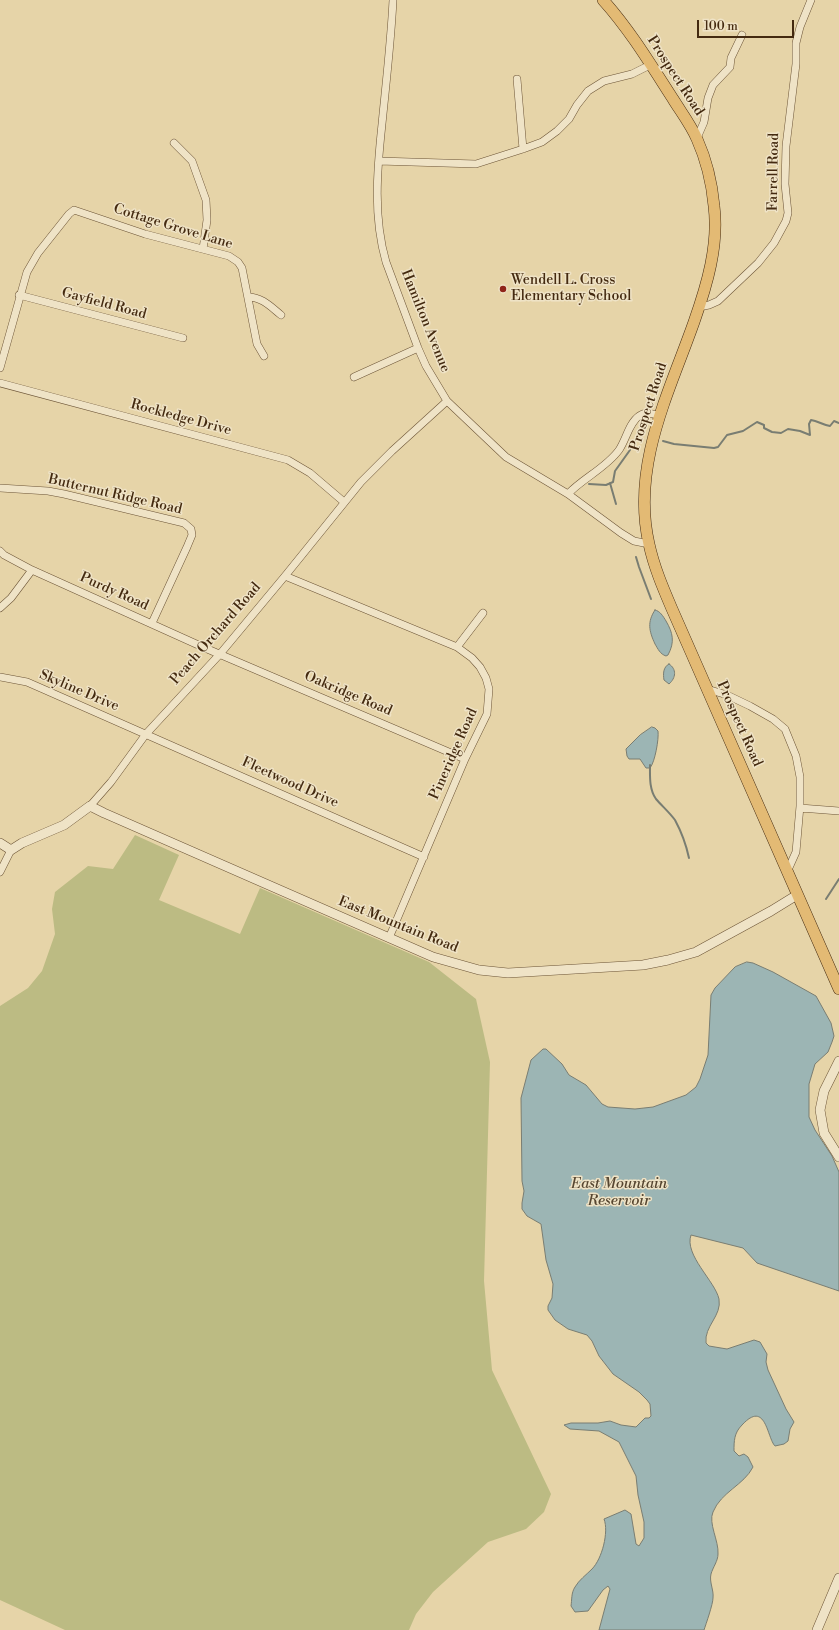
<!DOCTYPE html>
<style>
body{margin:0}
#map{position:relative;width:839px;height:1630px;overflow:hidden;background:#e6d4a8;font-family:"Libre Bodoni",serif}
canvas{display:block}
.scale{position:absolute;left:697px;top:20px;width:97px;height:18px;box-sizing:border-box;border:2px solid #442a10;border-top:0;padding-left:5px;font-size:12px;line-height:14px;white-space:nowrap;color:#442a10;-webkit-text-stroke:3px #efe3c6;paint-order:stroke}
</style>
<div id="map">
<canvas width="839" height="1630"></canvas>
<div class="scale">100 m</div>
</div>
<script>
const c = document.querySelector('canvas').getContext('2d');
c.lineJoin = 'round';
function fillPath(path, color) { c.fillStyle = color; c.fill(path, 'evenodd'); }
function stroke(path, color, width, dash) { c.strokeStyle = color; c.lineWidth = width; c.lineCap = dash ? 'butt' : 'round'; c.setLineDash(dash || []); c.stroke(path); }
function drawText(font, color, halo, rows, align = 'center') {
  c.font = font + ' "Libre Bodoni",serif'; c.lineWidth = 3; c.setLineDash([]); c.textBaseline = 'middle'; c.strokeStyle = halo; c.fillStyle = color; for (const [text, x, y, turn = 0] of rows) {
    c.save(); c.translate(x, y); c.rotate((+turn || 0) * Math.PI / 180); c.textAlign = isNaN(turn) ? turn : align; if (halo) c.strokeText(text, 0, 0); c.fillText(text, 0, 0); c.restore();
  }
}
const green = new Path2D(`
 M135,835l44,20 -20,45 81,34 20,-46 169,74 47,37 14,63 -6,219 8,89 59,124 -7,18 -18,17 -38,13 -55,50 -17,22 -7,16h-344l-65,-30v-594l28,-18 14,-17 13,-37 -3,-25 3,-17 33,-26 25,3z`);
const water = new Path2D(`
 M655,610c5,1 8,6 11,11 7,12 9,21 2,34l-2,1c-6,-2 -8,-7 -11,-12 -6,-13 -8,-22 0,-34z
 M669,664c8,5 7,14 0,20l-5,-4c-1,-6 -1,-13 5,-16z
 M652,727l3,1 3,3c1,8 -3,31 -8,37h-4l-6,-9h-11l-2,-3 -1,-7 14,-14z
 M747,962l6,1 20,9 43,24 15,27 3,13 -2,6 -4,10 -13,12 -6,20v33l6,13 17,26 7,16v119l-82,-28 -14,-15 -52,-13c-7,20 24,46 28,64 3,17 -15,27 -13,44l3,3 18,3 27,-9 6,2 7,12 -1,8 2,8 18,39 8,13 -4,7 -2,12 -4,3 -9,2c-8,-8 -9,-47 -33,-21 -8,8 -8,16 -8,26l5,5 5,-2 4,3 5,10c-9,18 -32,25 -40,45 -5,11 6,29 5,42 0,7 -5,13 -7,20 -2,8 3,16 2,24 0,6 -7,26 -9,32h-105l11,-41 -2,-3 -5,4 -15,21 -13,1 -4,-6c1,-6 0,-13 4,-19 4,-7 11,-12 17,-18 10,-10 17,-37 12,-50l21,-9 6,4 5,30 3,2 5,-8v-16l-6,-27 -2,-19 -17,-34 -20,-11 -29,-2 -6,-4 7,-2h27l12,-2 11,4 15,2 9,-9h4l2,-2 -1,-12 -3,-4 -8,-8 -26,-18 -14,-18 -7,-15 -5,-6 -19,-6 -13,-9 -7,-10v-4l4,-8 1,-14 -7,-24 -5,-36 -14,-8 -5,-7v-6l2,-12 -2,-10 -1,-83 10,-38 12,-11h3l16,15 7,11 17,10 16,19 6,3 27,2 18,-2 33,-12 10,-8 4,-8 8,-24 3,-60 4,-7 20,-21z`);
const stream = new Path2D(`
 M663,441l11,3 40,4 4,-1 9,-12 16,-4 14,-9 7,3v3l8,4 9,1 7,-4 12,2 10,4 -1,-11 2,-4c7,1 12,5 19,6l4,-5 5,2
 M610,483l6,21
 M589,484l17,1 7,-3 2,-11 15,-21
 M636,557l3,10 12,32
 M650,765c0,11 -1,24 6,34 6,7 13,13 19,21 7,13 11,24 14,38
 M826,899l13,-20`);
const minor = new Path2D(`
 M393,0c-2,41 -7,83 -11,124 -5,47 -9,93 4,138l32,86 8,18 21,35 59,56 62,37 53,39 13,8 15,3
 M517,79l6,70
 M697,138l7,-16 4,-24 5,-13 17,-18 1,-9 11,-23
 M174,143l18,18 14,39 1,20 -4,29
 M379,161l97,3 47,-15 19,-7 15,-11 12,-12 8,-14 11,-14 16,-10 28,-7 18,-9
 M19,295l164,43
 M248,297c14,0 23,10 33,18
 M699,307l10,-2 9,-4 40,-38 16,-20 12,-22 2,-8 -3,-29 1,-38 10,-82v-21l4,-16 11,-27
 M0,368l27,-96 11,-19 31,-39 5,-4 71,24 84,22 9,6 4,6 15,76 7,12
 M354,377l64,-29
 M0,383l288,77 22,13 34,29
 M0,488l48,3 16,3 120,29 7,6 1,6 -5,12 -35,76
 M568,494c15,-16 38,-26 51,-44 7,-10 10,-27 20,-34 7,-5 14,-2 21,0
 M0,551l4,4 28,15 173,78 260,111
 M285,576l172,71 15,11 8,9 6,11 3,11 -2,25 -22,45 -76,179
 M0,608l11,-10 21,-28
 M457,647l26,-34
 M0,677l27,5 16,7 381,168
 M707,689l20,6 23,11 23,13 12,10 11,27 4,21v29l-4,46 -9,20
 M90,806l21,-24 35,-48 74,-80 65,-78 76,-94 31,-31 55,-50
 M800,808l39,3
 M0,872l11,-22`);
const tertiary = new Path2D(`
 M0,843l11,7 11,-7 42,-18 26,-19 14,7 329,144 46,13 29,3 135,-8 25,-5 28,-8 75,-41 26,-16
 M839,1061l-15,30 -4,19 4,23 15,24
 M817,1630l22,-52`);
const primary = new Path2D(`
 M603,0c27,30 48,65 70,99 8,13 18,26 24,40 9,20 15,45 17,67 5,39 -7,79 -20,116 -25,71 -63,144 -45,222 5,23 14,44 23,65l167,380`);
const markers = [
 [503,289,4,"#8f2418"]
];
const streetNames = [
 ["Prospect Road",675,76,57],
 ["Farrell Road",774,172,-89],
 ["Cottage Grove Lane",173,227,17],
 ["Gayfield Road",104,304,15],
 ["Hamilton Avenue",425,321,68],
 ["Prospect Road",649,407,-72],
 ["Rockledge Drive",181,418,15],
 ["Butternut Ridge Road",115,495,13],
 ["Purdy Road",114,592,24],
 ["Peach Orchard Road",216,634,-49],
 ["Skyline Drive",79,691,23],
 ["Oakridge Road",348,694,23],
 ["Prospect Road",739,724,66],
 ["Pineridge Road",454,754,-66],
 ["Fleetwood Drive",290,783,24],
 ["East Mountain Road",398,925,22]
];
const poiNames = [
 ["Wendell L. Cross",511,281],
 ["Elementary School",511,297]
];
const waterNames = [
 ["East Mountain",619,1184],
 ["Reservoir",619,1201]
];
fillPath(green, '#bcbb83');
fillPath(water, '#9cb5b4');
stroke(water, '#797d72', 1);
stroke(stream, '#797d72', 2);
stroke(minor, '#6c5436', 8);
stroke(tertiary, '#6c5436', 10);
stroke(primary, '#442a10', 12);
stroke(minor, '#efe3c6', 7);
stroke(tertiary, '#efe3c6', 9);
stroke(primary, '#e3ba74', 11);
for (const [x, y, r, color] of markers) { const dot = new Path2D(); dot.arc(x, y, r, 0, 2 * Math.PI); c.fillStyle = color; c.fill(dot); stroke(dot, '#efe3c6', 1.5); }
drawText('14px', '#442a10', '#efe3c6', streetNames);
drawText('14px', '#442a10', '#efe3c6', poiNames, 'left');
drawText('italic 15px', '#564631', '#efe3c6', waterNames);
</script>
